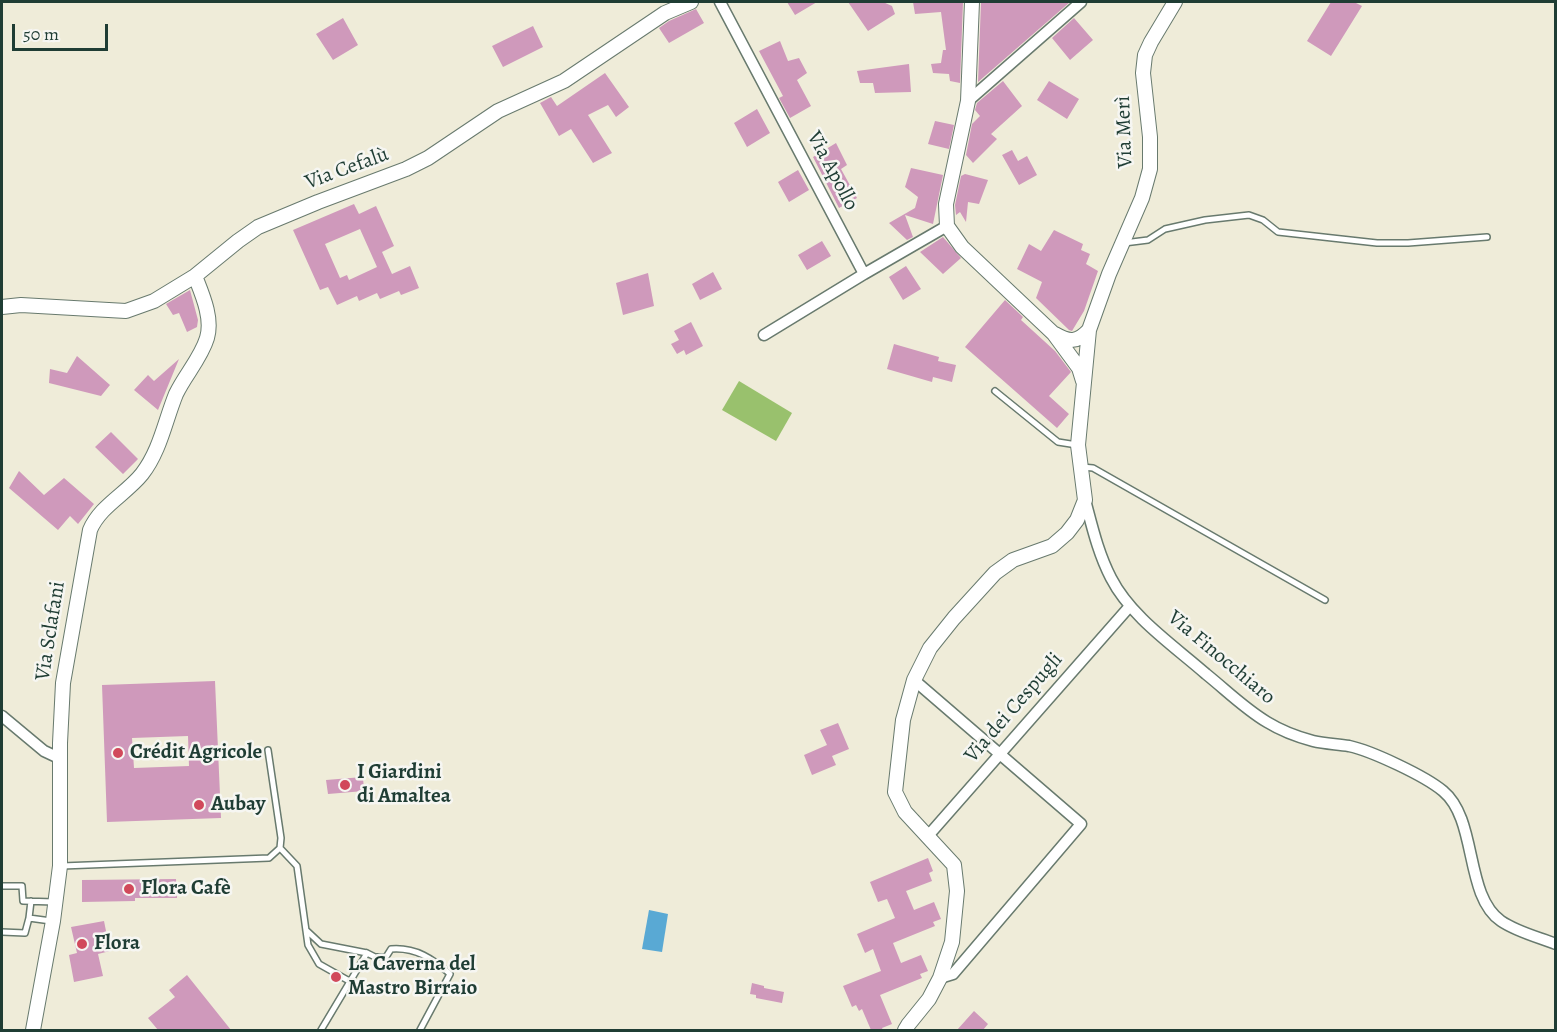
<!DOCTYPE html>
<meta charset="utf-8">
<style>
body{margin:0}
#map{position:relative;width:1557px;height:1032px;overflow:hidden;background:#efecd9;font-family:Alegreya,serif}
canvas{display:block}
.frame{position:absolute;inset:0;border:3px solid #1f3d34;pointer-events:none}
.scale{position:absolute;left:12px;top:24px;width:96px;height:27px;box-sizing:border-box;border:3px solid #1f3d34;border-top:0;padding-left:8px;font-size:18px;line-height:21px;white-space:nowrap;color:#1f3d34;-webkit-text-stroke:4px #f6f6f2;paint-order:stroke}
</style>
<div id="map">
<canvas width="1557" height="1032"></canvas>
<div class="frame"></div>
<div class="scale">50 m</div>
</div>
<script>
const c = document.querySelector('canvas').getContext('2d');
c.lineJoin = 'round';
function fillPath(path, color) { c.fillStyle = color; c.fill(path, 'evenodd'); }
function stroke(path, color, width, dash) { c.strokeStyle = color; c.lineWidth = width; c.lineCap = dash ? 'butt' : 'round'; c.setLineDash(dash || []); c.stroke(path); }
function drawText(font, color, halo, rows, align = 'center') {
  c.font = font + ' Alegreya,serif'; c.lineWidth = 5; c.setLineDash([]); c.textBaseline = 'middle'; c.strokeStyle = halo; c.fillStyle = color; for (const [text, x, y, turn = 0] of rows) {
    c.save(); c.translate(x, y); c.rotate((+turn || 0) * Math.PI / 180); c.textAlign = isNaN(turn) ? turn : align; if (halo) c.strokeText(text, 0, 0); c.fillText(text, 0, 0); c.restore();
  }
}
const green = new Path2D(`
 M739,381l53,32 -16,28 -54,-31z`);
const water = new Path2D(`
 M649,910l19,4 -6,38 -20,-3z`);
const building = new Path2D(`
 M787,2h30l-22,13z
 M848,2h35l9,4 3,8 -27,17z
 M913,2h50l-3,81 -10,-2 -1,-7 -16,-1 -2,-9 10,-1 2,-13h3l-5,-38 -26,2z
 M981,2h89l-92,80z
 M1331,2h23l8,4 -31,50 -24,-15z
 M696,9l8,14 -35,20 -10,-15 10,-7z
 M343,18l15,27 -25,15 -17,-26z
 M1074,18l19,22 -23,20 -18,-22z
 M533,26l10,21 -40,20 -11,-21z
 M780,41l8,20 11,-3 8,15 -10,7 14,26 -21,12 -11,-20 4,-2 -24,-45z
 M909,64l2,28 -36,1 -2,-10h-13l-3,-12z
 M605,73l24,34 -13,10 -8,-12 -20,10 24,38 -19,10 -22,-34 -12,7 -19,-33 11,-6 6,9z
 M1003,81l19,25 -31,28 6,5 -24,24 -7,-8 6,-31 8,-8 -5,-6 2,-7z
 M1049,81l30,18 -12,20 -30,-19z
 M757,109l13,24 -23,14 -13,-24z
 M935,121l19,4 -5,24 -21,-5z
 M836,143l11,22 -6,4 16,29 -18,10 -26,-51z
 M1012,150l6,11 9,-5 10,19 -18,10 -17,-30z
 M911,168l32,7 -10,49 -28,-9 8,22 -6,3 -18,-17 26,-15 3,-11 -13,-10z
 M798,170l11,20 -20,12 -11,-20z
 M965,174l23,6 -9,24 -11,-2 -2,20 -6,-10 -4,3 -1,-10 6,-29z
 M354,204l5,10 17,-8 18,40 -12,6 10,22 18,-8 9,22 -18,7 -2,-4 -19,8 -3,-6 -18,8 -2,-5 -20,9 -9,-18 -8,3 -27,-60zM360,229l17,38 -28,13 -2,-5 -7,3 -15,-34z
 M1054,230l29,14 -2,6 9,4 -4,10 12,7 -14,40 -12,20 -3,-1 -33,-32 6,-16 -25,-13 12,-25 12,7z
 M943,237l18,21 -18,16 -23,-22z
 M822,241l9,15 -24,14 -9,-15z
 M906,266l15,23 -18,11 -14,-23z
 M713,272l9,17 -22,11 -8,-16z
 M648,273l6,33 -31,9 -7,-32z
 M190,290l8,30 -1,7 -10,5 -8,-19 -6,2 -7,-11z
 M1005,300l18,17 -2,3 34,31 16,21 -22,24 20,18 -12,14 -92,-81z
 M691,322l12,24 -17,9 -2,-5 -7,4 -6,-10 8,-4 -5,-9z
 M894,344l45,13 -1,4 18,4 -4,17 -19,-5 -1,5 -45,-13z
 M77,356l33,29 -9,11 -52,-13 1,-14 17,4z
 M179,359l-21,51 -24,-20 14,-15 6,6z
 M111,432l27,27 -15,15 -28,-27z
 M19,471l25,24 20,-17 30,26 -16,20 -8,-8 -12,14 -49,-42z
 M215,681l6,137 -114,4 -5,-137zM188,736l1,30 -55,2 -2,-30z
 M838,723l11,26 -17,7 4,9 -24,10 -8,-20 23,-10 -7,-15z
 M363,777l1,14 -36,3 -2,-14z
 M928,858l5,13 -4,2 3,8 -26,10 8,19 20,-8 7,17 -8,3 2,4 -42,17 8,20 20,-8 7,16 -8,3 2,4 -42,17 12,29 -10,4 1,2h-12l-9,-21 -3,2 -3,-6 -4,2 -9,-21 38,-15 -8,-22 -8,4 -8,-19 38,-16 -8,-19 -9,3 -8,-20z
 M176,879l1,19h-42v3l-53,1v-22z
 M104,921l6,30 -12,3 5,22 -29,6 -5,-27 8,-2 -6,-26z
 M187,975l44,55h-73l-10,-12 27,-21 -6,-7z
 M752,983l12,3v2l20,4 -2,11 -26,-5v-3l-6,-1z
 M974,1011l14,13 -5,6h-26z`);
const service = new Path2D(`
 M1124,243l24,-3 17,-11 40,-9 44,-5 14,5 15,12 99,11h31l79,-6
 M995,391l63,51 19,3
 M1082,467l11,1 232,132
 M280,848l17,18 11,79 11,19 32,18
 M62,866l207,-8 11,-10 1,-10 -13,-88
 M2,886h20l1,15 31,1
 M29,918l2,-17
 M306,930l15,14 46,9 8,4h11l5,-8c25,-2 42,10 59,25l-30,56
 M2,932l23,1 4,-15 22,3
 M321,1030l46,-77`);
const minor = new Path2D(`
 M720,2l144,272 83,-48
 M968,101l113,-99
 M764,335l100,-61
 M1085,500c7,26 13,53 26,78 20,39 62,67 95,96 20,16 39,35 61,48 13,8 31,15 46,19 12,3 24,3 36,5 23,5 76,30 94,45 35,29 21,104 58,130 16,11 37,16 55,23
 M914,680l167,144 -128,150 -13,4
 M2,716l42,35 17,8
 M927,837l203,-231`);
const tertiary = new Path2D(`
 M972,2l-4,99 -22,103 1,22 15,21 92,87 25,34 4,13
 M2,307l19,-2 105,6 28,-10 41,-25 43,-35 20,-14 60,-25 88,-33 22,-11 70,-47 66,-30 101,-68 26,-11
 M1055,334c14,8 22,9 34,-4
 M33,1030l20,-109 7,-55v-123l3,-60 27,-153c10,-24 36,-36 52,-56 18,-23 23,-53 34,-80 9,-19 25,-36 31,-56 6,-20 -5,-44 -12,-62
 M905,1030l3,-5 21,-26 11,-21 12,-36 5,-51 -3,-26 -49,-53 -10,-20 8,-72 11,-40 16,-32 24,-30 41,-45 18,-13 39,-14 15,-13 10,-13 8,-20 -7,-55 11,-115 20,-56 33,-76 8,-29v-32l-7,-64 2,-18 6,-13 24,-40`);
const markers = [
 [118,753,6,"#d1495b"],
 [345,785,6,"#d1495b"],
 [199,805,6,"#d1495b"],
 [129,889,6,"#d1495b"],
 [82,944,6,"#d1495b"],
 [336,977,6,"#d1495b"]
];
const streetNames = [
 ["Via Merì",1125,132,-92],
 ["Via Cefalù",347,169,-20],
 ["Via Apollo",832,171,62],
 ["Via Sclafani",51,631,-81],
 ["Via Finocchiaro",1221,658,40],
 ["Via dei Cespugli",1014,708,-49]
];
const poiNames = [
 ["Crédit Agricole",130,753],
 ["I Giardini",357,773],
 ["di Amaltea",357,797],
 ["Aubay",211,805],
 ["Flora Cafè",141,889],
 ["Flora",94,944],
 ["La Caverna del",348,965],
 ["Mastro Birraio",348,989]
];
fillPath(green, '#99c16d');
fillPath(water, '#59a9d4');
fillPath(building, '#cf99bb');
stroke(service, '#687a6e', 8);
stroke(minor, '#687a6e', 13);
stroke(tertiary, '#687a6e', 16);
stroke(service, '#fff', 5);
stroke(minor, '#fff', 10);
stroke(tertiary, '#fff', 14);
for (const [x, y, r, color] of markers) { const dot = new Path2D(); dot.arc(x, y, r, 0, 2 * Math.PI); c.fillStyle = color; c.fill(dot); stroke(dot, '#f6f6f2', 2); }
drawText('21px', '#1f3d34', '#f6f6f2', streetNames);
drawText('bold 21px', '#1f3d34', '#f6f6f2', poiNames, 'left');
</script>
